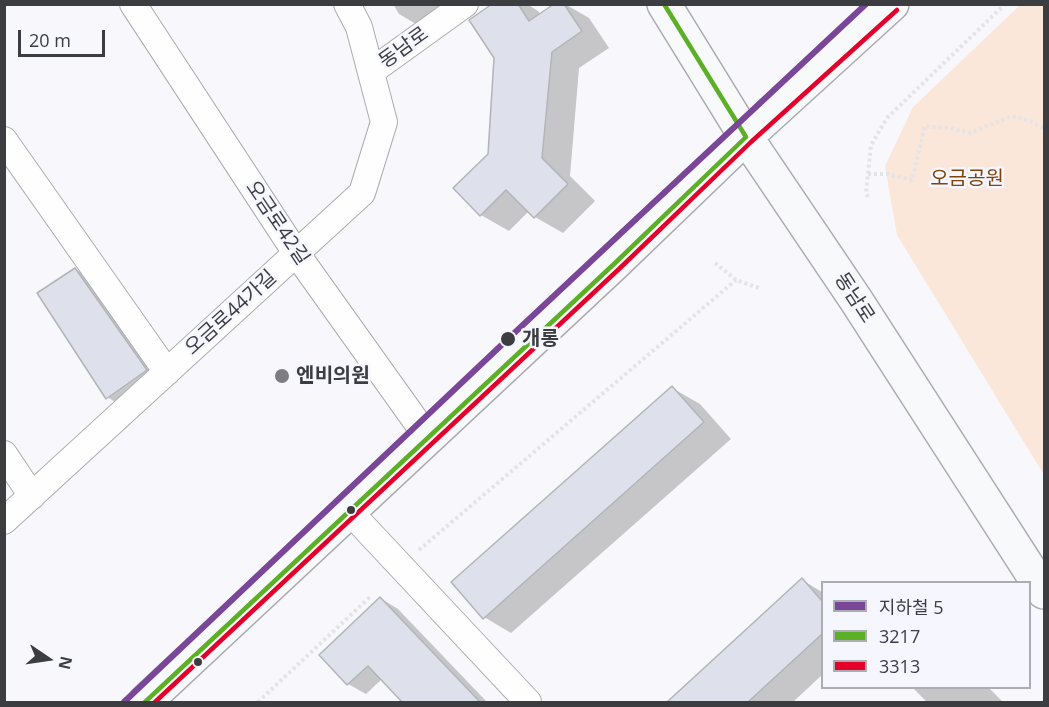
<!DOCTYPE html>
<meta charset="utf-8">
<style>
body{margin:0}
#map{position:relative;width:1049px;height:707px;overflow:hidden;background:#f8f8fc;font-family:"Open Sans","Noto Sans KR",sans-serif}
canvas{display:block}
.frame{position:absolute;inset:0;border:6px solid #3c3d41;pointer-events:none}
.legend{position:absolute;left:821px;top:581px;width:210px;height:108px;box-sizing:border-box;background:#f6f7fe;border:2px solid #acadb2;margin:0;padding:8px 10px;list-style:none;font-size:18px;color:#3c3d41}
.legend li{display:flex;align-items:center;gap:12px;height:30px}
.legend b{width:30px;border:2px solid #acadb2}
.north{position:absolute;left:18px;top:629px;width:60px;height:60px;-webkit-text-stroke:4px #f6f7fe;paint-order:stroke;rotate:103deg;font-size:16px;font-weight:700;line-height:24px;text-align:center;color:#3c3d41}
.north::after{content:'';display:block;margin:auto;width:21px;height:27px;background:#3c3d41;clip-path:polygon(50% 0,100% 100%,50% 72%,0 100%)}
.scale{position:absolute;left:18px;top:30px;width:87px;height:27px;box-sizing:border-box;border:3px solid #3c3d41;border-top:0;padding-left:8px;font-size:18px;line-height:21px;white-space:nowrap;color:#3c3d41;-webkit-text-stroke:4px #f6f7fe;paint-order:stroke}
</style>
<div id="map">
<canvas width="1049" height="707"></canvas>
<div class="frame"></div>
<ul class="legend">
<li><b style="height:8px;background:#794698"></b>지하철 5</li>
<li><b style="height:8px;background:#5bb025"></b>3217</li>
<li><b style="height:8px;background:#e4002b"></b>3313</li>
</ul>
<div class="north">N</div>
<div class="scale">20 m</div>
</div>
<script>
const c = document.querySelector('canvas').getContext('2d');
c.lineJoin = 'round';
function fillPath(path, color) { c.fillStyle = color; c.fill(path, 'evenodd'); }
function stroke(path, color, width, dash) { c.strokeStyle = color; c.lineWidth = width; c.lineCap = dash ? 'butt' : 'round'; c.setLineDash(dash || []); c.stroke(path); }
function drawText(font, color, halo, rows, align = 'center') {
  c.font = font + ' "Open Sans","Noto Sans KR",sans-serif'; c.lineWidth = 5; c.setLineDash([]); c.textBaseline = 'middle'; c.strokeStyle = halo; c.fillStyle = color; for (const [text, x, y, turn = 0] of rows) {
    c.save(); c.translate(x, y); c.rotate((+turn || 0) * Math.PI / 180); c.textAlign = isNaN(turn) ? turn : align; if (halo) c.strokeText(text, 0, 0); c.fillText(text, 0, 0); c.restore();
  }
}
const green = new Path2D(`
 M1020,5h24v470l-147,-240 -12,-69 28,-59z`);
const shadow = new Path2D(`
 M393,4h72l-39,26 -27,-16z
 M495,4h32l11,7 3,4 15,-11h9l24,14 20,30 -30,20 -9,108 25,25 -32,32 -28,-16 -6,-6 -20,20 -28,-16 -26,-27 34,-33 7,-97z
 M75,269l23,14 71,100 -39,28 -23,-14z
 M672,388l28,16 31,35 -220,194 -27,-16z
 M802,580l20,12v83l-29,27h-123z
 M380,598l18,11 89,93h-83l-22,-23 -16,15 -18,-10z
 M913,688h76l14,14h-76z`);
const building = new Path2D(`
 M492,4h26l11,17 25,-17h10l18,27 -30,21 -10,106 26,26 -34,34 -28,-28 -26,26 -27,-28 35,-34 6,-96 -25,-38z
 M75,268l72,102 -41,29 -69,-106z
 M672,386l32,36 -221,197 -32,-37z
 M802,578l20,23v33l-74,68h-81z
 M380,597l100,105h-78l-34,-36 -21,19 -28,-30z`);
const path = new Path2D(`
 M868,174h20l24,6 13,-54 24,2 22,5 40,-17 19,5 14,7
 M868,197l-2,-4 5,-48 16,-27 118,-114
 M715,263l21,17 23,8
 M419,550l317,-270
 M258,702l113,-106`);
const street = new Path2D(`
 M133,4l163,249 132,185
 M372,71l93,-67
 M4,140l163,232
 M4,454l28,42
 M349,511l179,191
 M4,521l358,-328 22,-71 -25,-95 -12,-23`);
const secondary = new Path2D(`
 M664,4l82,133 110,163 188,292
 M145,702l469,-438 132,-127 146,-133`);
const bus1 = new Path2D(`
 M664,4l82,133
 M145,702l469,-438 132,-127`);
const bus2 = new Path2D(`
 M155,702l464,-433 132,-127 146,-132`);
const metro1 = new Path2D(`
 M124,702l386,-365 356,-333`);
const markers = [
 [508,339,8,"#3c3d41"],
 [282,376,8,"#7e7e82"],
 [351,510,5,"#3c3d41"],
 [198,662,5,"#3c3d41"]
];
const streetNames = [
 ["동남로",404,48,-36],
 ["오금로42길",277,223,56],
 ["동남로",854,298,57],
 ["오금로44가길",231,313,-42]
];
const parkNames = [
 ["오금공원",967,179]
];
const stopNames = [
 ["개롱",522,339]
];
const poiNames = [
 ["엔비의원",296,376]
];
fillPath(green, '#fbe6da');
fillPath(shadow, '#0003');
fillPath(building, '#dee0eb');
stroke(building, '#b3b4b8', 1.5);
stroke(street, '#acacb0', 28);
stroke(secondary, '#acacb0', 36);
stroke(path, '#e4e4e6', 4, [3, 3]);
stroke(street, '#fefeff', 26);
stroke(secondary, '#f8f9fb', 33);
stroke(bus1, '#5bb025', 4.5);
stroke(bus2, '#e4002b', 4.5);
stroke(metro1, '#794698', 6);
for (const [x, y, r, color] of markers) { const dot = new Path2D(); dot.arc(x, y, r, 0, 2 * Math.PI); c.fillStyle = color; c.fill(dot); stroke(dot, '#f6f7fe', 2); }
drawText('20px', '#3c3d41', '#f6f7fe', streetNames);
drawText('20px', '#7d440d', '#f6f7fe', parkNames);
drawText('bold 20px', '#3c3d41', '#f6f7fe', stopNames, 'left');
drawText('bold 20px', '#3c3d41', '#f6f7fe', poiNames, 'left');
</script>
